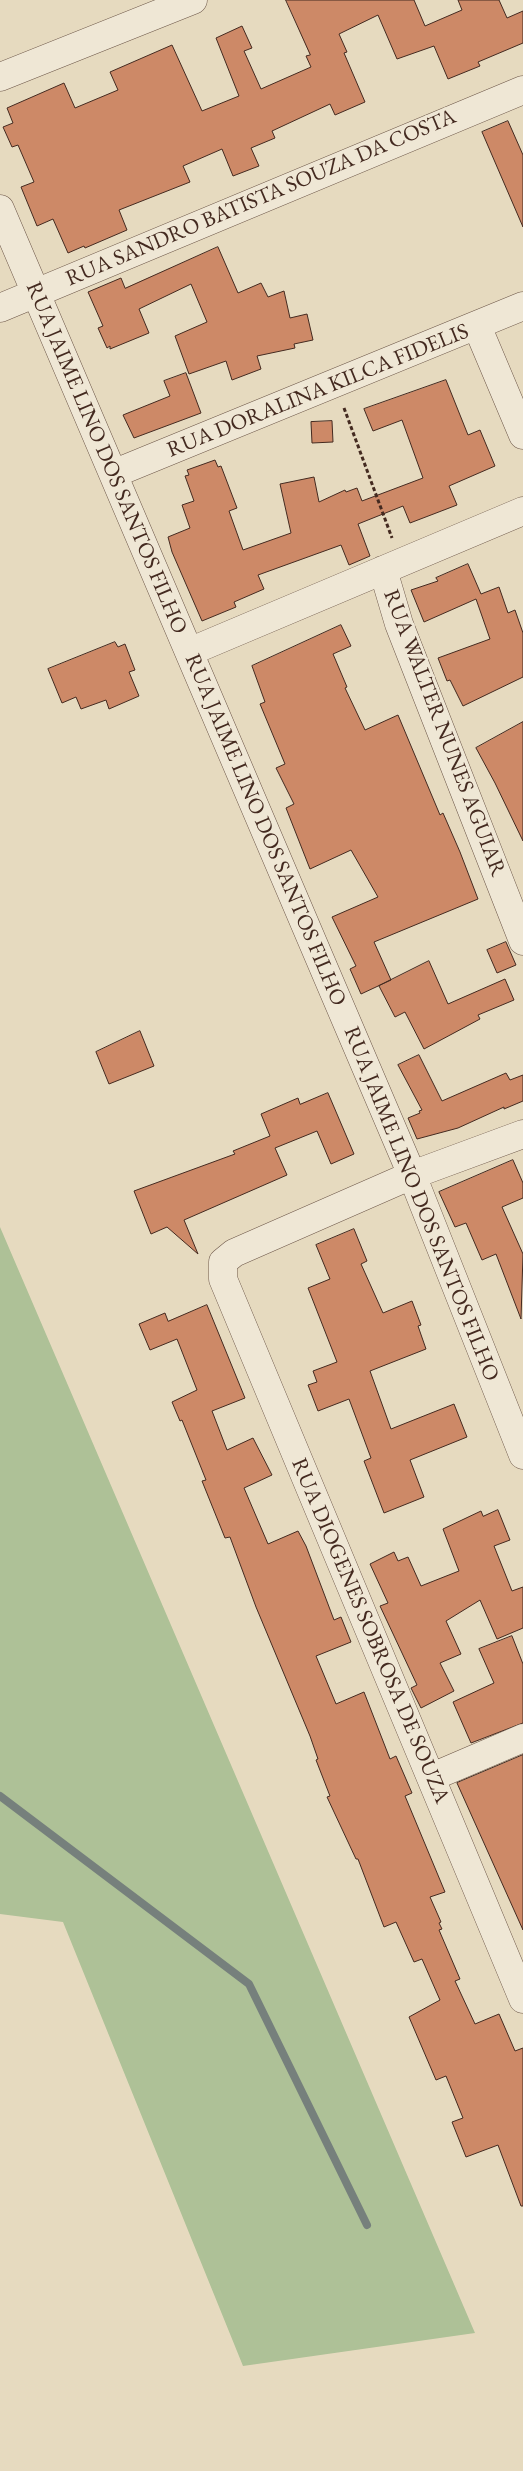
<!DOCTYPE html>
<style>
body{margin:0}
canvas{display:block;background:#e6dabf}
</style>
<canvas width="523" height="2471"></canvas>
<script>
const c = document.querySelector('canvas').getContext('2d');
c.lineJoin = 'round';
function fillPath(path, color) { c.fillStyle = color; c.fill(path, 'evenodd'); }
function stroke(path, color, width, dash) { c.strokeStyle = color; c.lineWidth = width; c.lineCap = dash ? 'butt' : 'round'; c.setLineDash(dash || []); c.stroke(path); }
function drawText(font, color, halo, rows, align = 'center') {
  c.font = font + ' "EB Garamond",serif'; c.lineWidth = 5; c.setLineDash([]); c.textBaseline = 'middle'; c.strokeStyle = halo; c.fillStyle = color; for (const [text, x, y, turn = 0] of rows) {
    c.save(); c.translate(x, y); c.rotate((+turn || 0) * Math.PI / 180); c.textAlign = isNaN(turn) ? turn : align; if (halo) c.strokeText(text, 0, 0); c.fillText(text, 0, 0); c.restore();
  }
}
const green = new Path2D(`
 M0,1227l475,1106 -232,33 -180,-444 -63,-8z`);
const stream = new Path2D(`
 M0,1796l249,188 118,241`);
const building = new Path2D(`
 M286,0h128l11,26 37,-16 -4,-10h41l8,18 16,-7v32l-45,19 2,4 -32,13 -14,-33 -37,13 -19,-44 -39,19 8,18 -3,1 21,49 -30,13 -5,-11 -58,27 3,7 -24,10 8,18 -26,10 -11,-27 -39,17 7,16 -71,28 8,20 -42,18 -1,-2 -16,7 -15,-34 -16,7 -16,-39 13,-5 -16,-37 -6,2 -9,-20 10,-4 -6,-15 57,-25 11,25 43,-18 -8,-18 62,-27 30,66 37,-15 -23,-58 26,-12 10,22 -8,3 17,38 50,-22 -5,-11 4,-1z
 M508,121l15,34v72l-41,-95z
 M218,247l20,46 23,-10 7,14 16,-6 6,27 17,-4 6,26 -19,4 1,4 -38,8 4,13 -29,11 -6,-19 -37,13 -14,-38 32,-14 -16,-38 -52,25 10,24 -39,16v-3l-3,2 -9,-20 5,-2 -15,-34 33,-14 4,10z
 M186,373l15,40 -67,25 -11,-23 47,-19 -6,-15z
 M446,380l22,55 12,-5 15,36 -46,20 8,19 -47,18 -7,-17 -45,18 12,32 -21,9 -8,-20 -83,30 6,14 -30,13 2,5 -34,14 -30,-69 -4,-15 22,-9 -8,-23 12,-4 -9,-25 4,-1 -2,-5 28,-10 3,7 3,-1 16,42 -8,3 14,39 48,-17 -11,-49 34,-7 5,25 26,-12 1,2 11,-4 5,13 61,-23 -21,-58 -29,11 -9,-22z
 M332,421l1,21 -21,1 -1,-21z
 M468,564l13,30 18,-7 9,26 7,-3 8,23v44l-60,29 -13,-26 -3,1 -9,-23 52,-19 -14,-40 -52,23 -13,-32 27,-9 -2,-3z
 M341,625l10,21 -18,8 14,33 -2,1 20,42 33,-15 42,100 3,-2 17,39 18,47 -104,43 17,38 -30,14 -11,-25 6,-3 -24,-49 46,-20 -27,-47 -41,19 -24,-61 8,-4 -18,-36 9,-4 -25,-60 5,-2 -13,-36z
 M115,642l3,5 7,-3 10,26 -6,2 10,24 -30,13 -3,-9 -25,9 -5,-12 -14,6 -14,-34z
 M523,722v119l-28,-58 -19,-35z
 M506,942l10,23 -19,8 -10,-23z
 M429,961l19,43 57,-25 9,21 -36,15 2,4 -56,30 -19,-37 -10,5 -16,-31z
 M140,1031l14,35 -45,18 -13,-32z
 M419,1055l23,46 64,-28 4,7 13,-5v26l-19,8v-2l-46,21 -41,11 -9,-21 12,-5 -1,-2 3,-1 -24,-45z
 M328,1093l26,61 -23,10 -14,-33 -42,17 12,27 -103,45 14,34 -31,-27 -16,7 -17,-43 101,-37 -2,-3 37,-15 -9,-22 37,-16 2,6z
 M513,1160l10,23v15l-21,9 21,47 -2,65 -25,-65 -14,6 -16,-37 -11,4 -16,-35z
 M354,1229l13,32 -6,3 22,49 29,-12 9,24 -3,1 8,23 -56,22 21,58 63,-25 13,33 -57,23 14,37 -40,16 -20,-52 7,-3 -22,-59 -31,12 -10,-26 9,-3 -4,-11 24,-9 -29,-74 22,-9 -14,-34z
 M207,1305l38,93 -33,13 15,39 26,-12 19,37 -28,13 24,56 30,-13 8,15 28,74 7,-3 10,25 -35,14 20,48 28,-12 26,67 6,-3 16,37 -7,3 40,96 -15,5 11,25 -2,1 3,6 -3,1 21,49 -5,2 20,43 24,-10 16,37 8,-3v158h-2l-23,-61 -32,12 -14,-35 11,-4 -17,-42 -10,4 -27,-63 31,-17 -18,-41 -8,3 -18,-40 -12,5 -26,-68h-2l-29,-62 3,-1 -14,-36 2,-1 -8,-23 -54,-129 -26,-70 -5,1 -23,-57 4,-1 -24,-60 -2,1 -8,-19 25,-12 -20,-51 -27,11 -11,-26 26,-11 3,8z
 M498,1510l12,30 -16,6 18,45 11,-4v41l-26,11 -17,-39 -34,21 15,33 -21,9 14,28 -33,17 -10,-20 6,-3 -37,-79 8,-3 -18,-39 24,-12 4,9 10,-4 13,29 38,-15 -16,-42 38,-18 2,5z
 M512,1636l11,28v59l-52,20 -18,-41 41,-19 -15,-34z
 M523,1755v175l-66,-147z`);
const path = new Path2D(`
 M344,408l48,130`);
const street = new Path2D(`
 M0,77l193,-77
 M0,209l412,966 111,280
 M0,308l523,-218
 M477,326l46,109
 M113,474l410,-168
 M383,570l16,54 124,317
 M189,652l334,-141
 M523,1134l-111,41 -178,78 -11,9v17l300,720
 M432,1777l91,-39`);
const streetNames = [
 ["RUA SANDRO BATISTA SOUZA DA COSTA",261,198,-23],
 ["RUA DORALINA KILCA FIDELIS",318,391,-22],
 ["RUA JAIME LINO DOS SANTOS FILHO",106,458,67],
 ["RUA WALTER NUNES AGUIAR",444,733,69],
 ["RUA JAIME LINO DOS SANTOS FILHO",265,830,67],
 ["RUA JAIME LINO DOS SANTOS FILHO",421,1204,68],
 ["RUA DIOGENES SOBROSA DE SOUZA",370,1631,67]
];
fillPath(green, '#aec197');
stroke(stream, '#76807c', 8);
fillPath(building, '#cd8967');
stroke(building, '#442a20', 1);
stroke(street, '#6c5648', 29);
stroke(path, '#442a20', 3, [4, 2.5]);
stroke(street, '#efe7d5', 28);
drawText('22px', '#442a20', '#efe7d5', streetNames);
</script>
